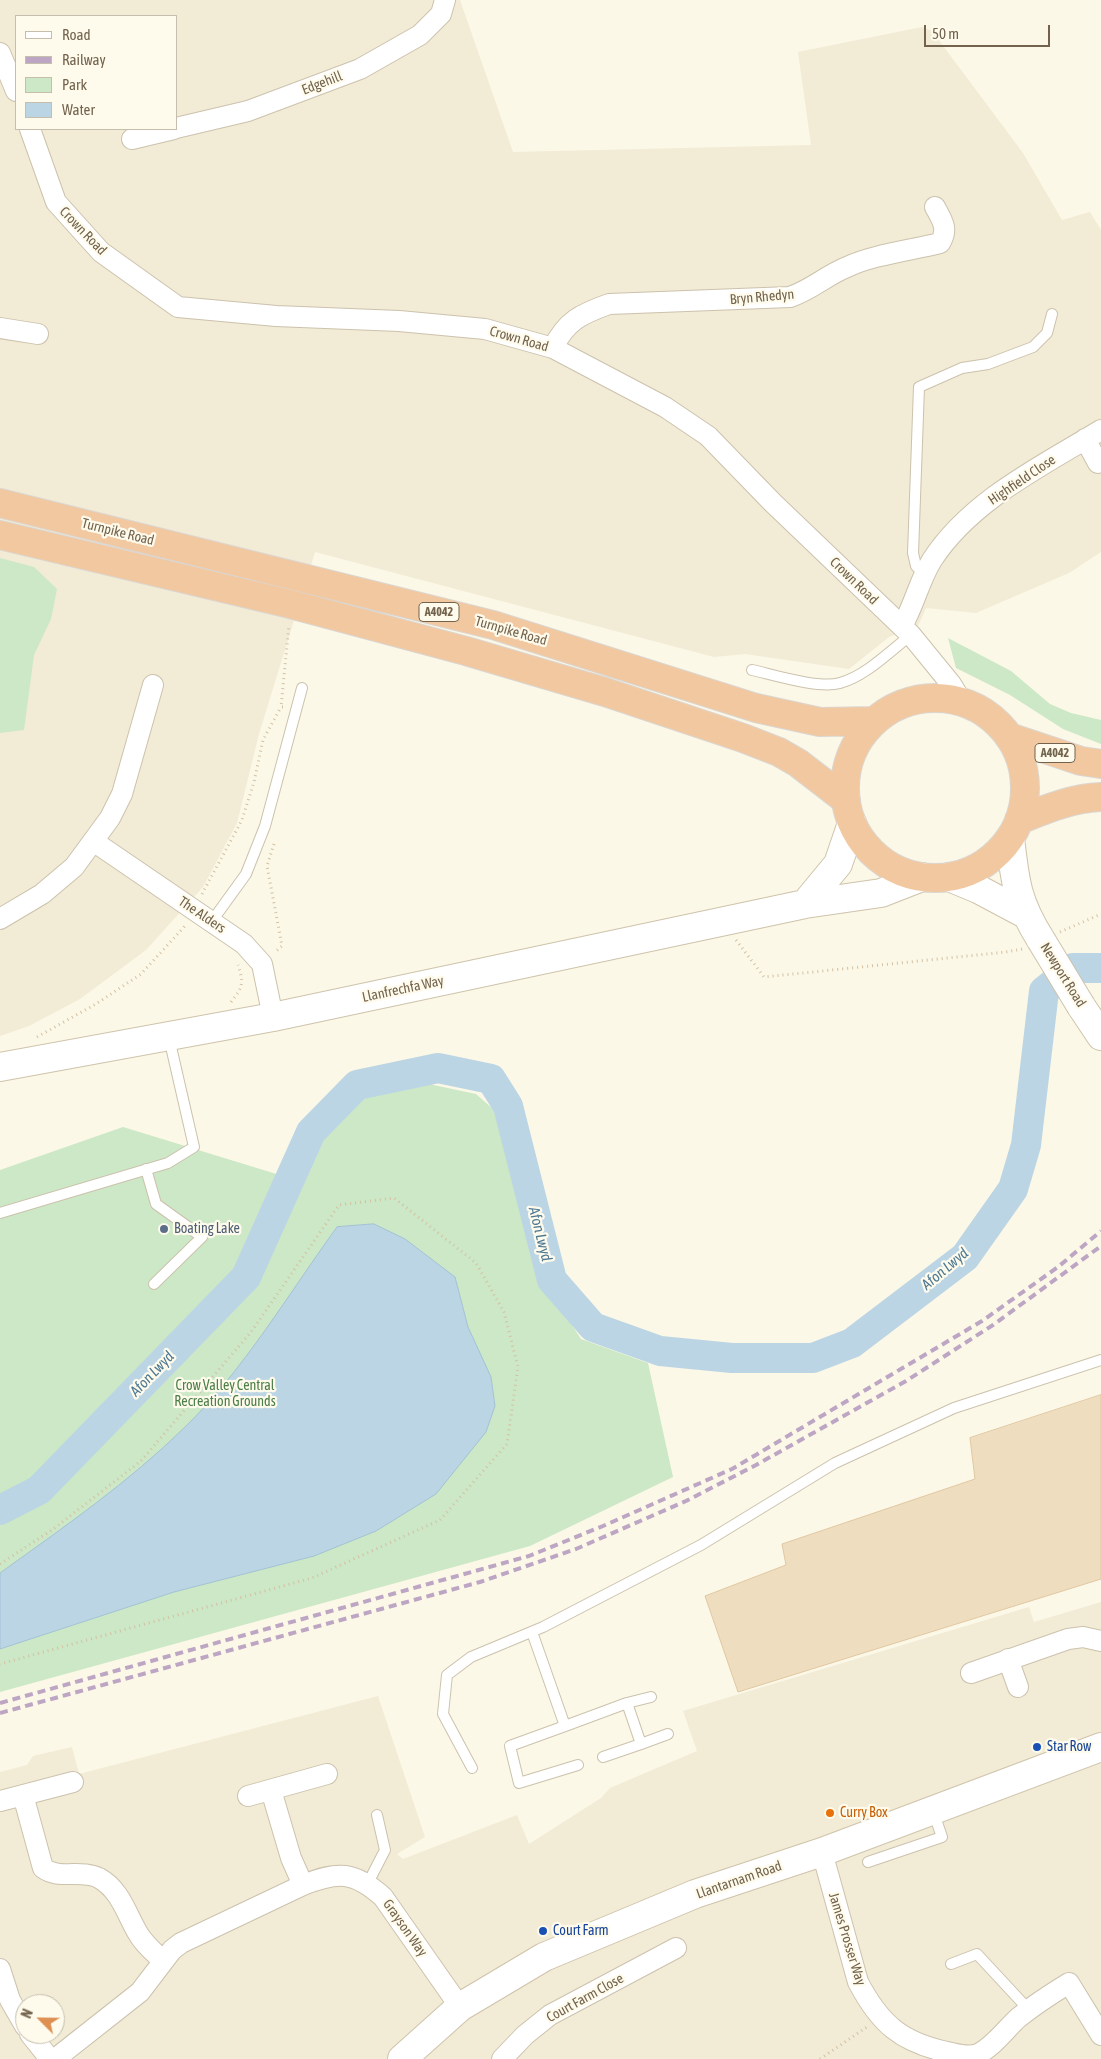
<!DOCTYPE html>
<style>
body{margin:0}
#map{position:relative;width:1101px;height:2059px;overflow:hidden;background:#fbf8e7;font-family:"Asap Condensed",sans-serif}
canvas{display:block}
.legend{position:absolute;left:15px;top:15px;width:162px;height:115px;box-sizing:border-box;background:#fefbed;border:1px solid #c6bead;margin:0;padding:6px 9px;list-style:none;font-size:15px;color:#73634c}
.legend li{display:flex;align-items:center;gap:10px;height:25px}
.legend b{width:25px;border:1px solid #c6bead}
.north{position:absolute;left:15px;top:1994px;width:50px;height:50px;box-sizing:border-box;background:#fefbed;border:1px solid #c6bead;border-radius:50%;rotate:293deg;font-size:14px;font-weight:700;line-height:20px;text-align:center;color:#73634c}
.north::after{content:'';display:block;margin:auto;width:18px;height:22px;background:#de9053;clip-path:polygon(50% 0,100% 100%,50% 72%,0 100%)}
.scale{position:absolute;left:924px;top:25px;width:126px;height:22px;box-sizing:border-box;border:2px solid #73634c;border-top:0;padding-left:6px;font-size:15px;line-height:18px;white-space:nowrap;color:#73634c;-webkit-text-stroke:4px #fefbed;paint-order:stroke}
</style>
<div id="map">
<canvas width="1101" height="2059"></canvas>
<ul class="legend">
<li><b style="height:6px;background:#fff"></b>Road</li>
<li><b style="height:6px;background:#bda5c4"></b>Railway</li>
<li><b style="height:14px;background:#cce8c6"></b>Park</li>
<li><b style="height:14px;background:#bcd5e4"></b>Water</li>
</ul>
<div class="north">N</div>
<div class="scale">50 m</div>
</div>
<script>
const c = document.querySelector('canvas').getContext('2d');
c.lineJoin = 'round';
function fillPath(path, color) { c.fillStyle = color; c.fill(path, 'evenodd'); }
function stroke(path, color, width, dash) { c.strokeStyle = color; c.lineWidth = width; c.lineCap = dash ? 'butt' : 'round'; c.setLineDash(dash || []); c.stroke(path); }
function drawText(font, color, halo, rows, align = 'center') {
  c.font = font + ' "Asap Condensed",sans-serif'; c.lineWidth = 4.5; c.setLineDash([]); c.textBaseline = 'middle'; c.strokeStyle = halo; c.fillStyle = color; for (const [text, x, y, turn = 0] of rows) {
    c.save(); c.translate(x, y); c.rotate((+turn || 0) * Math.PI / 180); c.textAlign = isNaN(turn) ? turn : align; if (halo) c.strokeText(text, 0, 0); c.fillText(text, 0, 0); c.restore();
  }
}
const residential = new Path2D(`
 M0,0h460l53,152 298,-7 -13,-93 124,-25 10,4 91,122 39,67 28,-8 11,18v322l-32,21 -93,40 -50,-5 -8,18 -29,11 -40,32 -104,-15 -31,3 -399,-105 -56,182 -22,89 -34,64 -57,63 -66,49 -51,27 -29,10zM16,16h160v113h-160z
 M1101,1602v457h-1101v-287l27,-7 6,-9 39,-9 7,27 299,-78 47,141 -28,17 6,5 114,-44 12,29 72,-46 9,-10 87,-37 -14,-40 346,-104 5,15zM25,2004h30v30h-30z`);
const green = new Path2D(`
 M0,558l34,9 23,22 -6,30 -17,36 -10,75 -24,3z
 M948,638l63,33 39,33 21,9 30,7v24l-38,-15 -53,-34 -54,-27z
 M424,1083l52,11 25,22 35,154 45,69 67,24 25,114 -143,69 -530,146v-522l123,-43 173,53 23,-48 40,-40z`);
const water = new Path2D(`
 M374,1224l31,15 50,38 13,50 23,50 4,29 -9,26 -50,62 -60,37 -62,25 -140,36 -174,57v-76c64,-46 129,-91 185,-146 58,-56 104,-134 152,-200z`);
const river = new Path2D(`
 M0,1510l39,-20 207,-213 65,-145 46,-47 81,-17 53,11 17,27 44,174 41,47 67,24 72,7h81l39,-15 113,-86 48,-68 13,-44 18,-154 29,-23h28`);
const building = new Path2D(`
 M1101,1395v184l-363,113 -33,-96 81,-31 -4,-21 193,-65 -5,-41z`);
const path = new Path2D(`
 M283,707h-2l8,-82
 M274,844l-7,22 15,80 -7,6
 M202,894l40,-74 12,-38 9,-42 18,-33
 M1060,932l41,-18
 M736,940l28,37 242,-25 16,-3
 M231,1002c12,-15 13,-19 7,-37
 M37,1037l59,-33 45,-30 44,-48
 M0,1564l52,-34 89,-69 110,-129 88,-127 55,-7 82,65 28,49 14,55 -11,77 -67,76 -128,58 -312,86
 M820,2059l47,-32`);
const lane = new Path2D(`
 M925,575l-9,-9 -3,-13 6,-166 43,-19 26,-4 45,-17 14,-14 5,-19
 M752,670c22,5 67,19 88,13 26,-7 50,-32 71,-48
 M212,921l34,-47 19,-48 37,-138
 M146,1169l10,35 46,33 -48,47
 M0,1213l168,-50 26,-16 -25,-109
 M532,1632l33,94 62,-23 14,41 -38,13
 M627,1703l24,-6
 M565,1726l-55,20 9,37 59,-18
 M641,1744l27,-10
 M472,1768l-29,-54 4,-39 24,-18 72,-30 158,-82 134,-82 119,-55 147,-48
 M868,1862l74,-25 -9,-26
 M368,1883l17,-33 -8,-35
 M951,1964l26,-10 52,56`);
const street = new Path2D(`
 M0,53l16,38
 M176,128l72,-17 112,-42 60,-34 21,-21 4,-14
 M30,129l26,73 45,50 77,55 98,9 123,5 86,8 68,19 112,59 43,29 65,67 138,132 40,49 11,18
 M132,139l42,-10
 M0,328l38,6
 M553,348c13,-27 28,-34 56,-44l181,-7c23,-8 35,-21 57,-30 25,-12 65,-17 93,-24 9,-14 2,-23 -5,-36
 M1085,439l13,24
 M902,626c12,-20 17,-45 30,-66 39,-60 110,-94 169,-130
 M93,841l151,103 18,20 11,53
 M0,919l42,-25 32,-27 36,-49 12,-24 31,-109
 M1008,1659l10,28
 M971,1673l97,-34 15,-2 18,4
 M271,1790l20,68 12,27
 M23,1795l20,73c16,12 38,1 56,10 22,12 28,38 40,57 6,10 16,18 24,26
 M248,1796l79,-22
 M0,1801l73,-19
 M822,1852l36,130c22,42 43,60 89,70 10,2 21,6 31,2 15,-7 28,-25 40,-36 16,-13 33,-24 51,-35l32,52
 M0,1969l10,31 15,26
 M30,2034l20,25
 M55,2059l85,-67 32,-42 9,-7 122,-58c35,-14 51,-14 80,12l77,110
 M502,2059l23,-24 25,-20 126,-67`);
const secondary = new Path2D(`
 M1010,838c5,44 7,64 31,102
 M949,877l29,12 47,25
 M805,904l33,-40 14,-41
 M1081,1006l20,30
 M0,1067l273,-50 532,-113 76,-11 41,-16
 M402,2059l58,-52 84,-50 151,-63 127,-42 279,-105`);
const highway = new Path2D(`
 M0,503l493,122 263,83 64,14 54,-1
 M0,535l290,69 176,47 139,41 138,46 36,14 19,11 48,37
 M845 788a90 90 0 1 1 180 0a90 90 0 1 1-180 0Z
 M1009,737l72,24 20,3
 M1019,820c27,-11 53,-22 82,-23`);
const rail = new Path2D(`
 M0,1703l529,-147 74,-30 129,-57 250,-148 76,-54 43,-36
 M0,1713l480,-131 96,-33 110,-48 70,-36 150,-84 87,-56 108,-79`);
const secondaryBridge = new Path2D(`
 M1041,940l40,66`);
const markers = [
 [164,1229,5,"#5c6f8a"],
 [1037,1747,5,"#1a4fb4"],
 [830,1813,5,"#e8710a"],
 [543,1931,5,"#1a4fb4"]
];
const shields = [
 [439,612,40],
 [1055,753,40]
];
const shieldNames = [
 ["A4042",439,612],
 ["A4042",1055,753]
];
const streetNames = [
 ["Edgehill",322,83,-21],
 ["Crown Road",83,231,46],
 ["Bryn Rhedyn",762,297,-5],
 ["Crown Road",519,339,16],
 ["Highfield Close",1022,480,-34],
 ["Turnpike Road",118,532,14],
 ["Crown Road",854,581,44],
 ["Turnpike Road",511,631,16],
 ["The Alders",202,915,34],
 ["Newport Road",1063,975,58],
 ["Llanfrechfa Way",403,989,-12],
 ["Llantarnam Road",739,1880,-19],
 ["Grayson Way",405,1928,55],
 ["James Prosser Way",847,1939,73],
 ["Court Farm Close",585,1998,-29]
];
const serviceNames = [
 ["Boating Lake",174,1229]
];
const parkNames = [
 ["Crow Valley Central",225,1386],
 ["Recreation Grounds",225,1402]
];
const transitNames = [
 ["Star Row",1047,1747],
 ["Court Farm",553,1931]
];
const foodNames = [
 ["Curry Box",840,1813]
];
const waterNames = [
 ["Afon Lwyd",540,1234,76],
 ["Afon Lwyd",945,1269,-40],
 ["Afon Lwyd",152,1374,-46]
];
fillPath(residential, '#f2ebd5');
fillPath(green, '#cce8c6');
fillPath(water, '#bcd5e4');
stroke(water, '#a3c2d5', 1);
stroke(river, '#bcd5e4', 30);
fillPath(building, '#efddc0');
stroke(building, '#e1c7a1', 1);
stroke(lane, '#ccc2ad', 12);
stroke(street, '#ccc2ad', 22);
stroke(secondary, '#cfc3ab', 30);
stroke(highway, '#dbd6d0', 30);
stroke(path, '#d4c1a3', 3, [1, 4]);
stroke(lane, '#fff', 10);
stroke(street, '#fff', 20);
stroke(secondary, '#fff', 28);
stroke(highway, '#f2c8a1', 28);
stroke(rail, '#bda5c4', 4, [8, 5]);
stroke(secondaryBridge, '#cfc3ab', 30, []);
stroke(secondaryBridge, '#fff', 28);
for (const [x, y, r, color] of markers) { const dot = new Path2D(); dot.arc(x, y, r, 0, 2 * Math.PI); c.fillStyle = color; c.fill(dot); stroke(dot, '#fefbed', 2); }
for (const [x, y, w] of shields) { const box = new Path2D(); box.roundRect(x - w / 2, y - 9.5, w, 19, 4); c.fillStyle = '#fefbed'; c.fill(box); stroke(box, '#73634c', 1); }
drawText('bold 12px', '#73634c', null, shieldNames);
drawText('14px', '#73634c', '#fefbed', streetNames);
drawText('14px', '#4e5e75', '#fefbed', serviceNames, 'left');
drawText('14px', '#4c7e48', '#fefbed', parkNames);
drawText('14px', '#164399', '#fefbed', transitNames, 'left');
drawText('14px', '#c56008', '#fefbed', foodNames, 'left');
drawText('italic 15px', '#4e7993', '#fefbed', waterNames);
</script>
